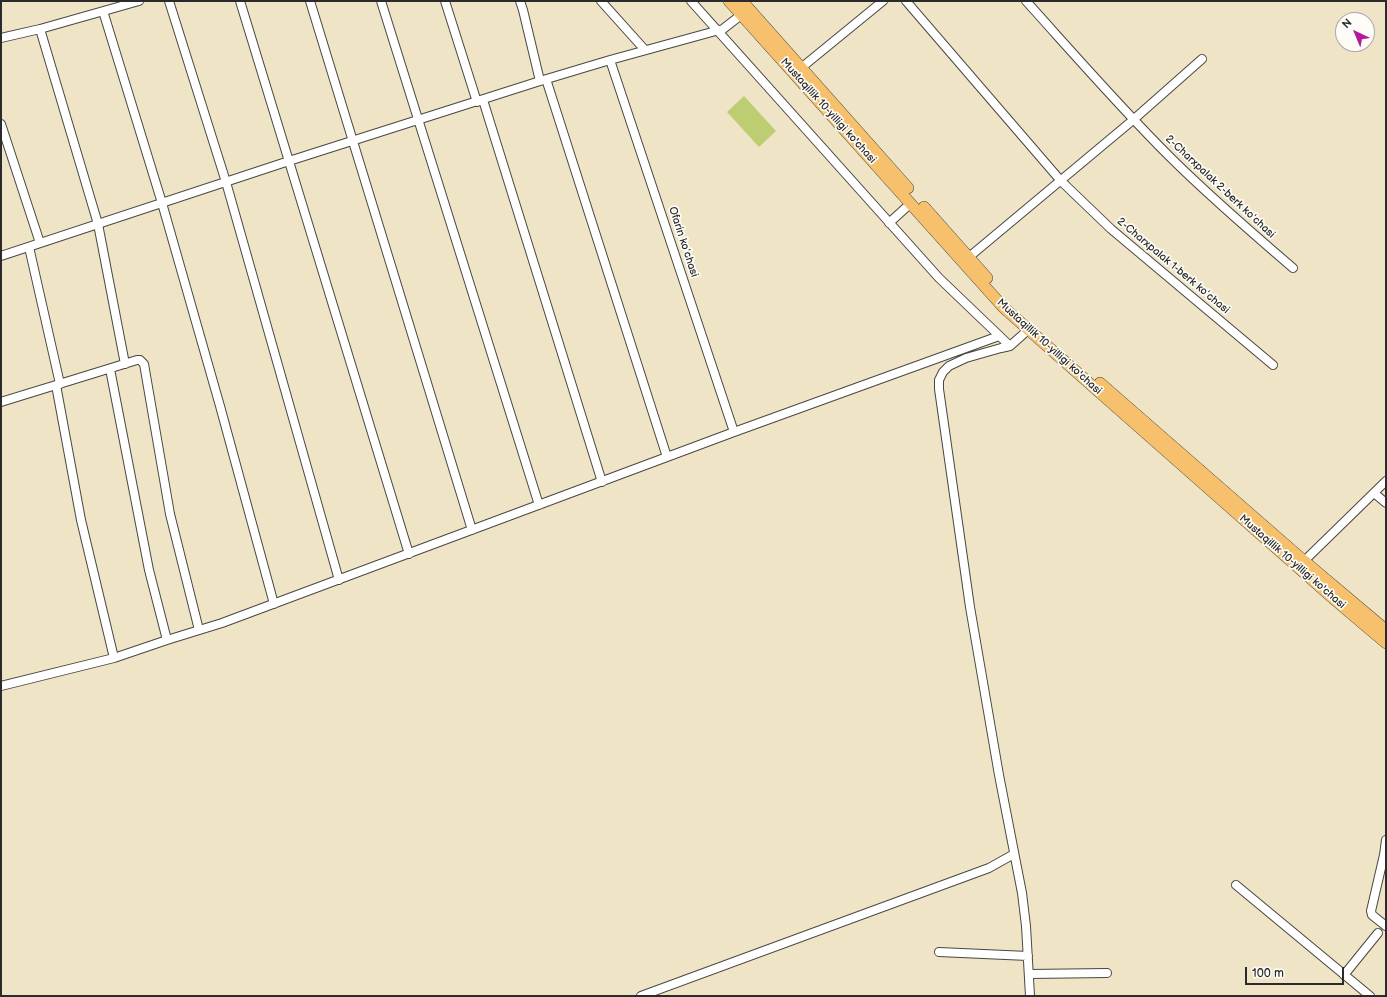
<!DOCTYPE html>
<meta charset="utf-8">
<style>
body{margin:0}
#map{position:relative;width:1387px;height:997px;overflow:hidden;background:#efe4c6;font-family:"Balsamiq Sans",sans-serif}
canvas{display:block}
.frame{position:absolute;inset:0;border:2px solid #2b2b2b;pointer-events:none}
.north{position:absolute;left:1335px;top:12px;width:40px;height:40px;box-sizing:border-box;background:#fdfcf7;border:1px solid #a9a8a5;border-radius:50%;rotate:316deg;font-size:11px;font-weight:700;line-height:16px;text-align:center;color:#2b2b2b}
.north::after{content:'';display:block;margin:auto;width:14px;height:18px;background:#b5179e;clip-path:polygon(50% 0,100% 100%,50% 72%,0 100%)}
.scale{position:absolute;left:1245px;top:967px;width:99px;height:18px;box-sizing:border-box;border:2px solid #2b2b2b;border-top:0;padding-left:5px;font-size:12px;line-height:14px;white-space:nowrap;color:#2b2b2b;-webkit-text-stroke:3px #fdfcf7;paint-order:stroke}
</style>
<div id="map">
<canvas width="1387" height="997"></canvas>
<div class="frame"></div>
<div class="north">N</div>
<div class="scale">100 m</div>
</div>
<script>
const c = document.querySelector('canvas').getContext('2d');
c.lineJoin = 'round';
function fillPath(path, color) { c.fillStyle = color; c.fill(path, 'evenodd'); }
function stroke(path, color, width, dash) { c.strokeStyle = color; c.lineWidth = width; c.lineCap = dash ? 'butt' : 'round'; c.setLineDash(dash || []); c.stroke(path); }
function drawText(font, color, halo, rows, align = 'center') {
  c.font = font + ' "Balsamiq Sans",sans-serif'; c.lineWidth = 3.5; c.setLineDash([]); c.textBaseline = 'middle'; c.strokeStyle = halo; c.fillStyle = color; for (const [text, x, y, turn = 0] of rows) {
    c.save(); c.translate(x, y); c.rotate((+turn || 0) * Math.PI / 180); c.textAlign = isNaN(turn) ? turn : align; if (halo) c.strokeText(text, 0, 0); c.fillText(text, 0, 0); c.restore();
  }
}
const green = new Path2D(`
 M744,96l32,35 -17,16 -32,-35z`);
const minor = new Path2D(`
 M169,1l57,181 113,398
 M240,1l169,553
 M310,1l162,529
 M381,1l158,504
 M445,1l32,101
 M520,1l3,9 17,71
 M601,1l44,49
 M691,1l248,277 71,68
 M906,1l155,180 50,48 162,136
 M1026,1c47,52 93,105 143,155 39,39 82,76 124,112
 M103,11l59,192 58,203 54,198
 M40,29l58,195 27,140
 M1,38l39,-9 99,-28
 M610,60l124,372
 M801,68l82,-67
 M546,79l121,378
 M483,100l119,382
 M1,124l39,119
 M889,223l22,-20
 M29,247l31,137
 M1,256l288,-95 251,-80 70,-21 113,-31 18,-14
 M969,257l164,-137 69,-61
 M1028,330l-18,16 -9,2 -35,10 -17,8 -6,6 -4,8v9l31,218 29,168 23,118 4,33 4,70
 M110,369l39,201 18,70
 M1,402l55,-17
 M1374,493l12,10
 M1300,565l86,-84
 M114,658l-33,-138 -25,-135 81,-25h3l4,4 26,150 29,116
 M1,686l113,-28 53,-18 55,-17 512,-191 265,-96
 M1386,840l-2,15 -13,56 1,4 14,11
 M1236,885l134,111
 M939,952l89,4
 M1029,974l78,-1
 M1344,975l34,-42
 M641,996l348,-128 25,-14`);
const major = new Path2D(`
 M729,1l275,307 330,291 52,44
 M742,1l166,187
 M924,207l63,71
 M1100,383l204,178 82,69`);
const streetNames = [
 ["Mustaqillik 10-yilligi ko'chasi",828,111,48],
 ["2-Charxpalak 2-berk koʻchasi",1220,187,43],
 ["Ofarin koʻchasi",683,242,72],
 ["2-Charxpalak 1-berk koʻchasi",1173,266,40],
 ["Mustaqillik 10-yilligi ko'chasi",1049,347,42],
 ["Mustaqillik 10-yilligi ko'chasi",1292,562,41]
];
fillPath(green, '#bcce71');
stroke(minor, '#484742', 10);
stroke(major, '#484742', 12);
stroke(minor, '#fff', 8);
stroke(major, '#f7c06c', 11);
drawText('11px', '#2b2b2b', '#fdfcf7', streetNames);
</script>
